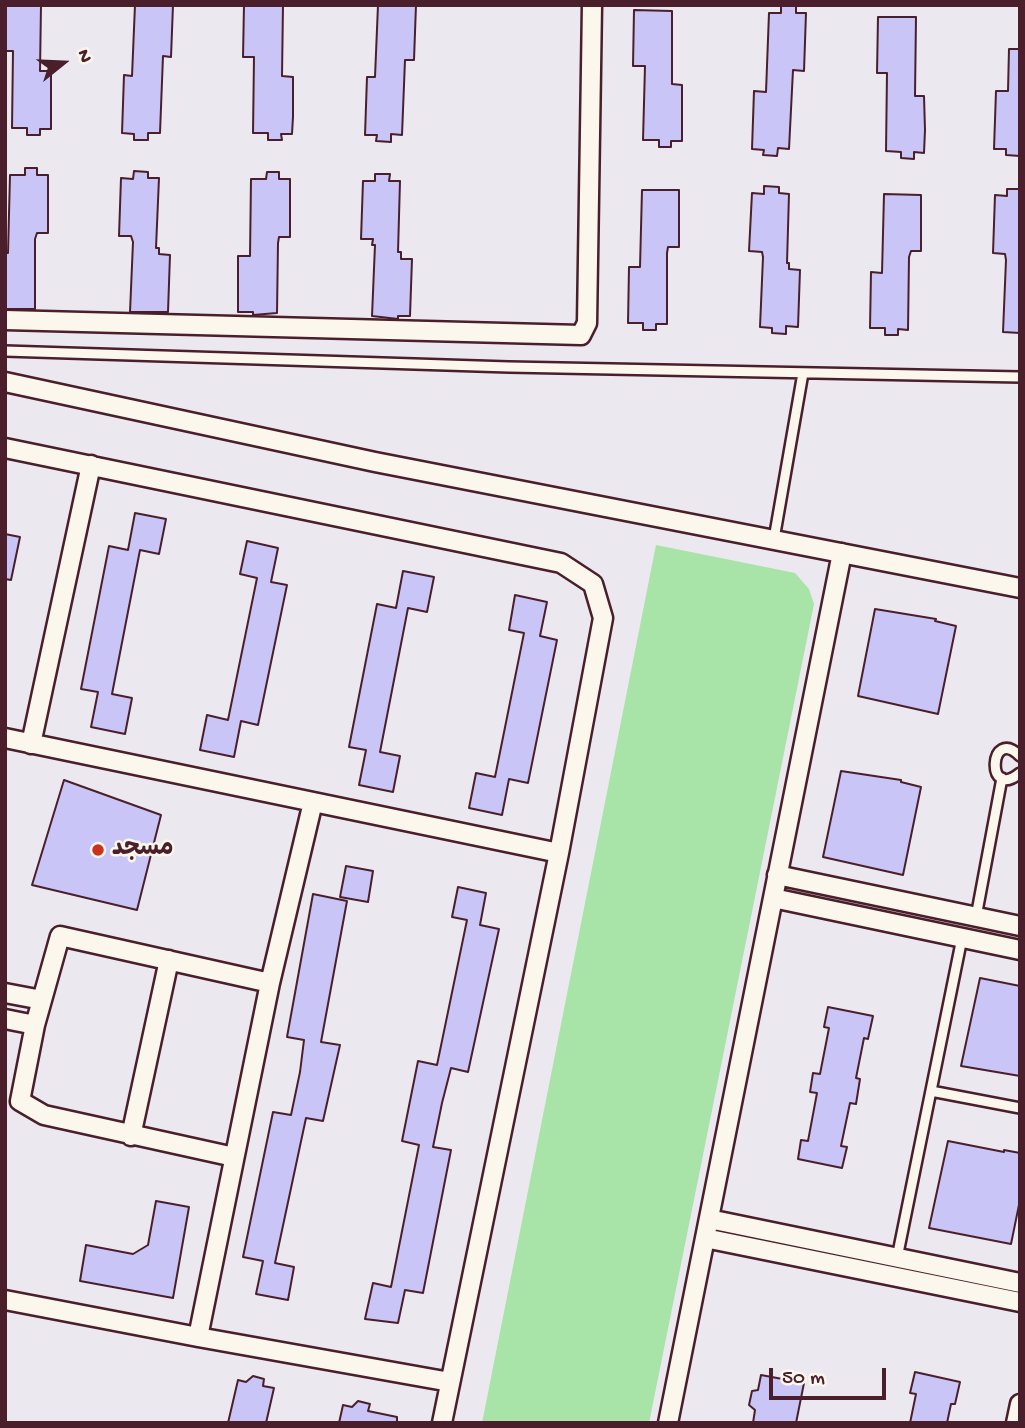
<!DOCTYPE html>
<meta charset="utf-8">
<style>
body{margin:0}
#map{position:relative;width:1025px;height:1428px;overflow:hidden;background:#ece8ef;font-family:"Gochi Hand",sans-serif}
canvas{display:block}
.frame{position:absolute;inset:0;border:7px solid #4a1f2b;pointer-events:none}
.north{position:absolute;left:28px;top:28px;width:70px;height:70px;-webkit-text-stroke:5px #fbf7ec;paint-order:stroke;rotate:72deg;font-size:19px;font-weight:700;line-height:28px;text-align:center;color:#4a1f2b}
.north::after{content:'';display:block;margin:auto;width:24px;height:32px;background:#4a1f2b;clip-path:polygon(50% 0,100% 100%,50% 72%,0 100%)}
.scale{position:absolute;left:769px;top:1368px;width:117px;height:32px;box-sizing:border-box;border:4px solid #4a1f2b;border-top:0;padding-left:9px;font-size:21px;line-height:24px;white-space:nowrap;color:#4a1f2b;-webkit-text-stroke:5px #fbf7ec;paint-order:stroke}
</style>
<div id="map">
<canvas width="1025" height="1428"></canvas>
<div class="frame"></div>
<div class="north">N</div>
<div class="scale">50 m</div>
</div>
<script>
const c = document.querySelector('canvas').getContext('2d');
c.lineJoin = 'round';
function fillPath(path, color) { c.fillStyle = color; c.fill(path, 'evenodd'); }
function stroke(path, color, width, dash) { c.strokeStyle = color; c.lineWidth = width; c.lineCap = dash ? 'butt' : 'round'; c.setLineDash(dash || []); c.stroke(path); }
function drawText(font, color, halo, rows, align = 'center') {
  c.font = font + ' "Gochi Hand","Playpen Sans Arabic",sans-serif'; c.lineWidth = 5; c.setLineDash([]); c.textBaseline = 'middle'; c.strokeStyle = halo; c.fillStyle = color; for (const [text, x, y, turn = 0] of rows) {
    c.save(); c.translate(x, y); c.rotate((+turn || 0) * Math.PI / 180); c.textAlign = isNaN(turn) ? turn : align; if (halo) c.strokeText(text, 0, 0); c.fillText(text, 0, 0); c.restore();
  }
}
const green = new Path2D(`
 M656,545l139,28 14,16 5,15 -165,819h-167z`);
const building = new Path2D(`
 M5,5h36l-1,66h11v58h-11v6h-13v-7h-15l1,-77h-8z
 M135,5h38l-2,52 -8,-1 -3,77h-12v7h-14v-6l-12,-1 2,-58 8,1z
 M244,5h39l-1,71 11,1v40l-1,17h-11l1,6h-14v-7h-15l1,-76h-11z
 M378,5h38l-2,55h-9l-3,75 -11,-1v8l-15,-1 1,-6h-12l2,-58h8z
 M781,6h15v7h10l-2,58 -11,-1 -4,79 -11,-1 -1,8 -14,-1 1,-5 -12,-1 2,-58 12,1 3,-79h12z
 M634,10l38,1v73l10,1v56h-11v6h-12v-7h-16l2,-74h-12z
 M878,17h38l-1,79h9l1,34 -1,23 -10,-1v7l-13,-1v-6l-15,-1 1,-78h-10z
 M1009,49h11v107l-14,-1v-6h-12l2,-58h12z
 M25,168h12v7h11v58h-11l-2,6v70h-30v-56h3l2,-78h15z
 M134,171l14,1v6h11l-3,70h3v6l11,1 -2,57h-38l3,-70 -2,-6h-12l2,-58 12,1z
 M267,172h12v7h11v58h-11l-1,6 -1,70 -24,2v-3h-15v-56h12l1,-77h15z
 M375,174h15l-1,7h11l-2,71h3v7h11l-2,57h-12v3l-26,-3 3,-71h-3l1,-6h-12l2,-58h12z
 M764,186l15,1v6l10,1 -2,69h2v6l11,1 -2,57 -12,-1v8l-14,-1v-5l-12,-1 3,-70 -1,-5 -13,-1 3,-58 12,1z
 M1007,189h13v144l-17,-1 3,-72 -1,-6 -12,-1 2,-58 12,1z
 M642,190h37v57h-11l-1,6v71h-11v6h-13v-7h-15l1,-56h11z
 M884,194l37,1v56h-10l-2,6 -1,73 -10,-1v6h-13v-7h-15l1,-56 11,1z
 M135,513l31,6 -7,35 -19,-4 -28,144 20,4 -7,36 -34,-7 7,-35 -17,-3 28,-143 19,4z
 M5,534l15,3 -9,43 -6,-1z
 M247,541l31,7 -7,34 16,3 -29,140 -17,-4 -7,36 -34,-7 7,-35 21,5 29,-142 -17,-4z
 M403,571l31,6 -7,35 -19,-4 -28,144 20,4 -7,36 -34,-7 7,-35 -17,-3 28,-143 19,4z
 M515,595l32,7 -7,34 17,4 -29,143 -19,-4 -7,36 -33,-7 7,-35 19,4 29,-144 -15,-3z
 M875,609l61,10 -1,2 21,5 -18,88 -80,-18z
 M841,771l60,9v2l20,5 -18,88 -80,-18z
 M64,780l97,35 -24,95 -105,-25z
 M346,866l27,5 -5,31 -28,-5z
 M458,887l28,6 -6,32 19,4 -31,143 -17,-4 -9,35 -9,44 18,3 -28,143 -18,-3 -7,33 -33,-4 8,-36 18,4 28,-142 -17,-4 16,-80 19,4 30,-145 -15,-3z
 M313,894l34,7 -26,141 19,3 -17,76 -17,-3 -31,145 19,4 -6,33 -32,-6 7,-33 -20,-4 30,-145 18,3 9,-43 4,-32 -17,-3z
 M980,978l40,8v90l-59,-10z
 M828,1007l45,9 -5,23 -4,-1 -8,40 4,1 -4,25 -6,-1 -9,43 6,1 -5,21 -44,-9 3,-19 7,1 9,-48 -7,-1 3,-19 7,1 9,-46 -5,-1z
 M948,1141l56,11v-2l16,3v47l-9,44 -82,-16z
 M156,1201l33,6 -16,91 -93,-17 6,-36 47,9 15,-9z
 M915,1372l45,10 -5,22h-4l-4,19h-37l6,-29 -6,-1z
 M761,1375l43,8 -8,40h-43l2,-13 -6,-5 3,-14 6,-1z
 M253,1376l11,3 -1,7 11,2 -8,35h-38l10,-43 8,2z
 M358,1401l12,3 -2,7 29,6v6h-58l4,-18 9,2z`);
const lane = new Path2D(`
 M5,351l504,16 511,10
 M774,539l29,-166
 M1020,756c-31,-31 -35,46 0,17
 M976,917l26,-139
 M931,1091l89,17
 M897,1258l65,-320`);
const street = new Path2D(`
 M5,320l576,15 6,-12 5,-318
 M5,382l370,80 645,126
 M5,448l556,115 32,21 10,34 -44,235 -117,570
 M5,738l554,115
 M31,744l60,-279
 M777,875l243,51
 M773,898l247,52
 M5,993l37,7
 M5,1019l30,6
 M131,1136l38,-176
 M234,1157l-190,-42 -24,-14 15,-76 25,-89 210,47
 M709,1219l311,64
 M705,1238l315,64
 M5,1300l193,37 252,45
 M198,1337l72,-354 43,-181
 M668,1423l174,-870
 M1016,1423l4,-19`);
const markers = [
 [98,850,7,"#c8321e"]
];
const poiNames = [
 ["مسجد",112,850]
];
fillPath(green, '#a8e3a8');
fillPath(building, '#c9c5f7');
stroke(building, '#4a1f2b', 2);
stroke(lane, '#4a1f2b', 14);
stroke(street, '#4a1f2b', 23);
stroke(lane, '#fbf7ec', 9);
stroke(street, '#fbf7ec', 18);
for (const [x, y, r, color] of markers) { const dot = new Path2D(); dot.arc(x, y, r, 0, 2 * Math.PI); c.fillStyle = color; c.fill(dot); stroke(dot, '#fbf7ec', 2.5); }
drawText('bold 24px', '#4a1f2b', '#fbf7ec', poiNames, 'left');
</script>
